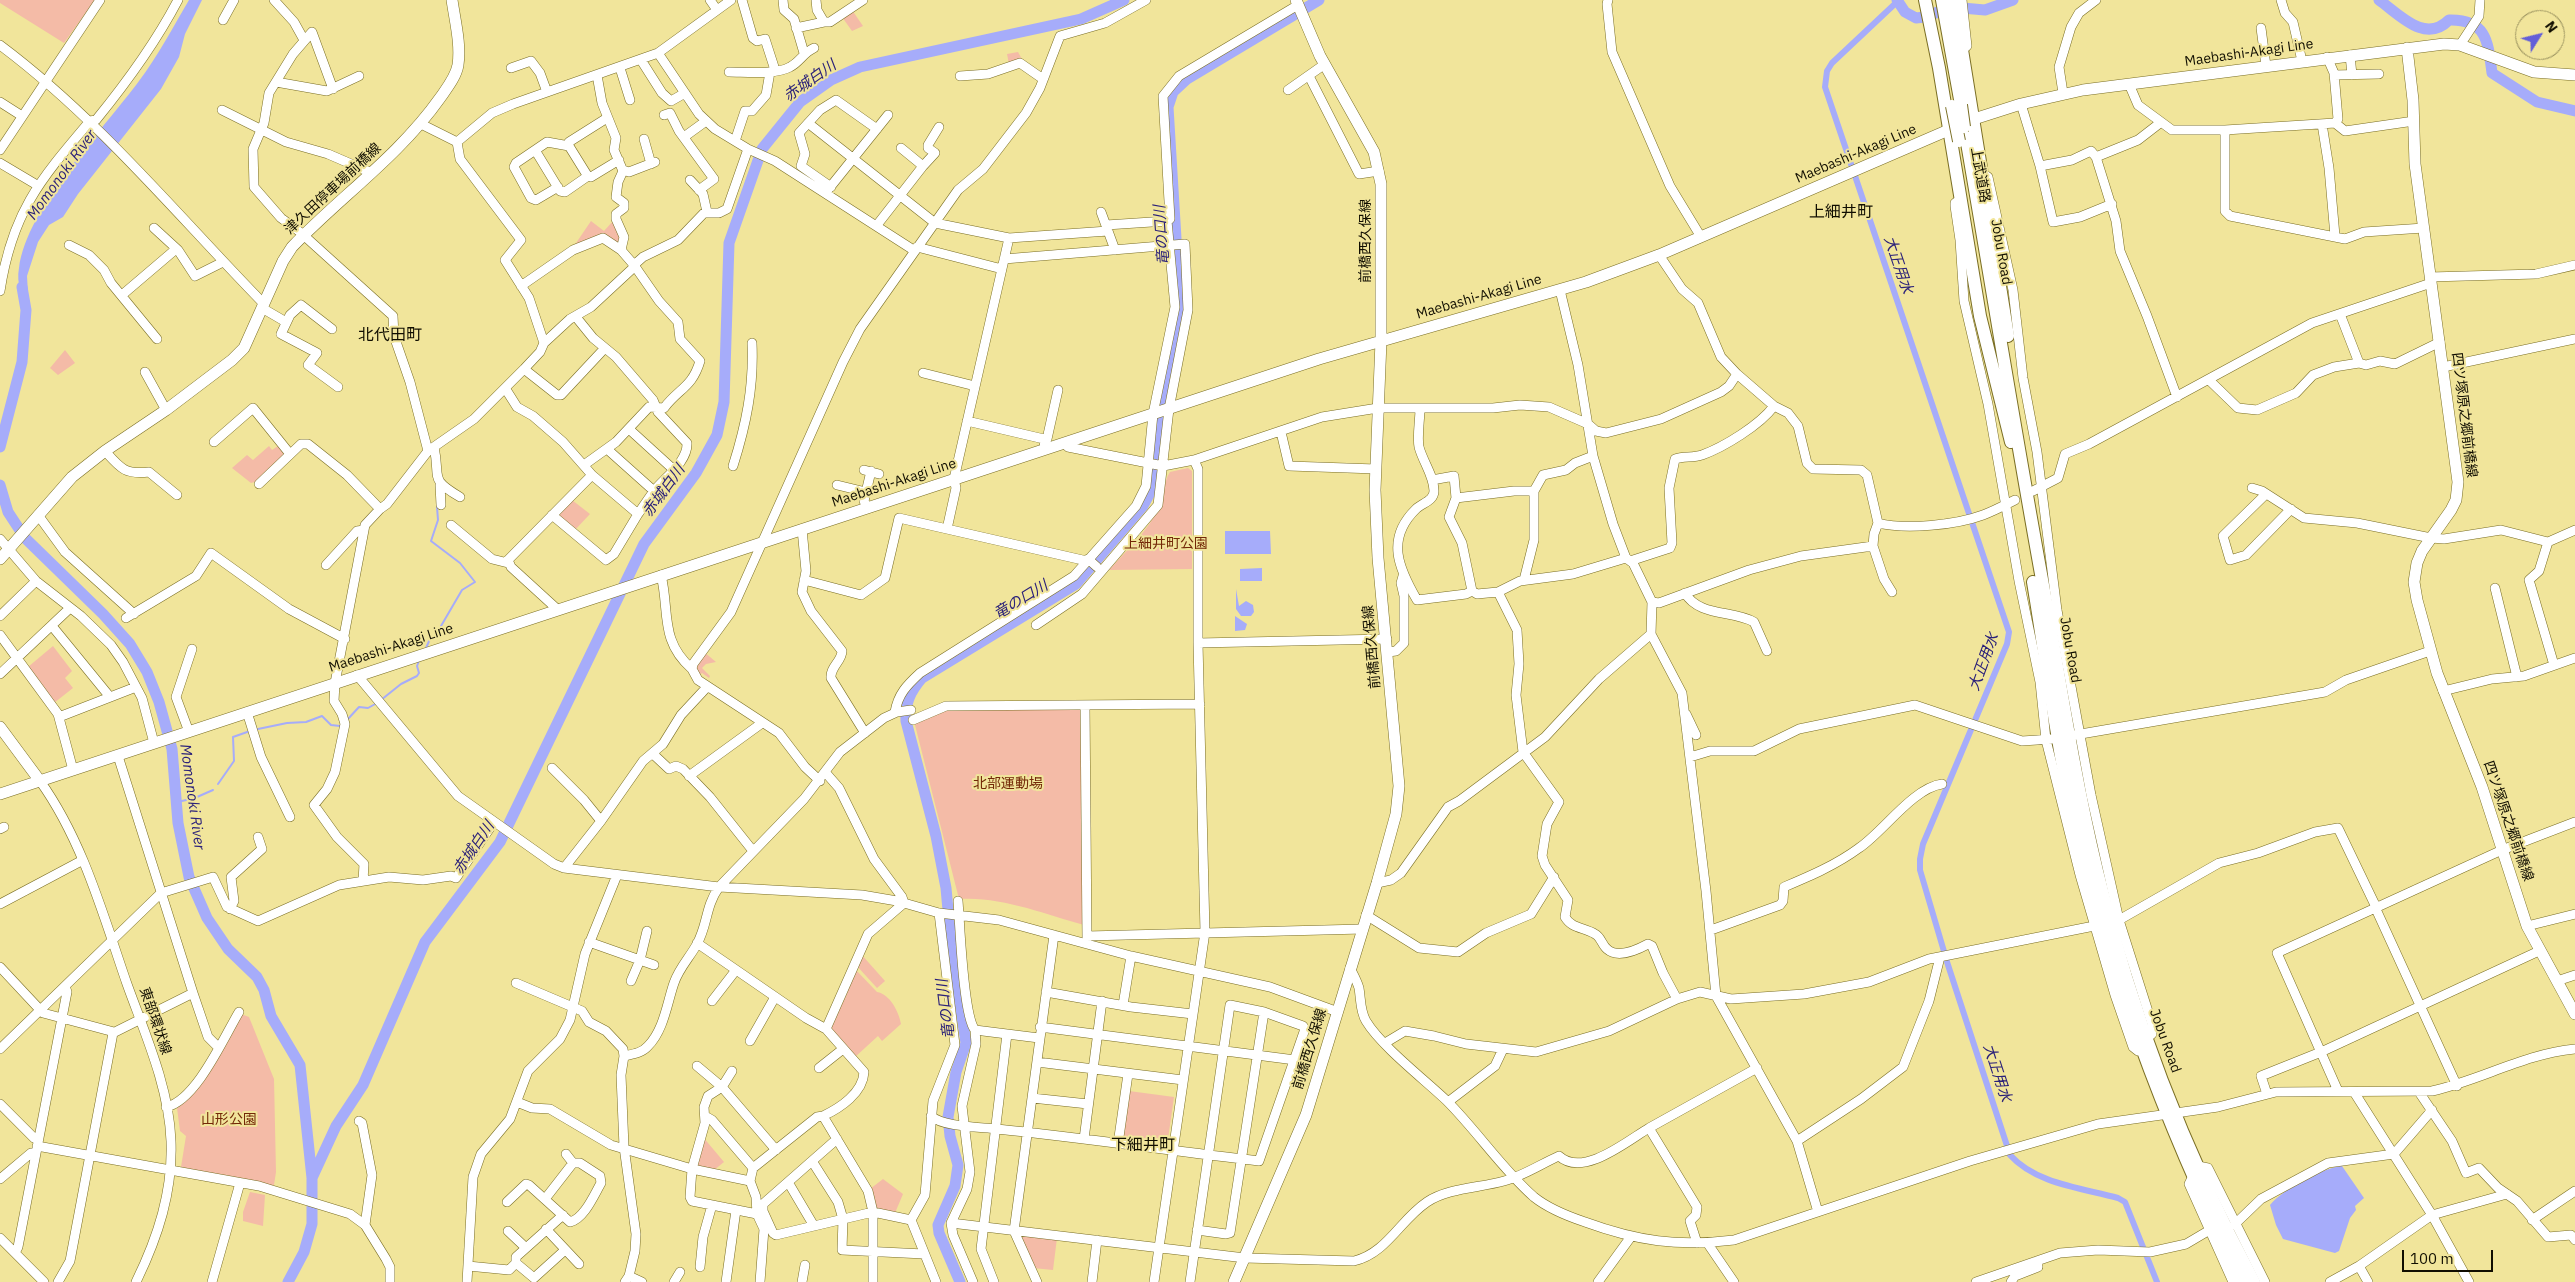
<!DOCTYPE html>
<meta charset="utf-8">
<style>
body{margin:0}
#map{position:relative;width:2575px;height:1282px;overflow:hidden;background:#f1e59b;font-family:"IBM Plex Sans",sans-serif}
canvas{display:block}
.north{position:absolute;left:2515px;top:10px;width:50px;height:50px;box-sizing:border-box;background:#f1e59b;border:1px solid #978f5d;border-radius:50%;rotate:54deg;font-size:14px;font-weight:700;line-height:20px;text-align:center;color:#110e00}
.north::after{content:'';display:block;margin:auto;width:18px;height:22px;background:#635fd8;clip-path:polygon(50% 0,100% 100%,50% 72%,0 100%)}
.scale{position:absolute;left:2402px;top:1250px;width:91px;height:22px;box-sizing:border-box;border:2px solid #110e00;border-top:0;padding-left:6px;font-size:15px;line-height:18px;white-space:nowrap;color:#110e00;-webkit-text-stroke:4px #f1e59b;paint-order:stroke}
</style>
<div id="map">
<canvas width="2575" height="1282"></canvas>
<div class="north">N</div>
<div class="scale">100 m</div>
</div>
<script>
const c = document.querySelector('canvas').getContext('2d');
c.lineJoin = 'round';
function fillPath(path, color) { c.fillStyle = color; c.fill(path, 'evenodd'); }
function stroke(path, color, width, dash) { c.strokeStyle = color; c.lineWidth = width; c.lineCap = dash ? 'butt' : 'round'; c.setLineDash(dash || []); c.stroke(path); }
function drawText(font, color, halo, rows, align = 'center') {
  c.font = font + ' "IBM Plex Sans","Noto Sans JP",sans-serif'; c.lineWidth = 4; c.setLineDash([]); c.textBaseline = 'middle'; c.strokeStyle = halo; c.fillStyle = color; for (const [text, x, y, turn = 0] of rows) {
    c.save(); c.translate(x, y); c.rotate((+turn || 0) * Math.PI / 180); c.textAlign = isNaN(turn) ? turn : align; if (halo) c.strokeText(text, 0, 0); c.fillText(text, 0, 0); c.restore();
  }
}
const green = new Path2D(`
 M0,0h95l-31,43 -64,-40z
 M852,10l11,16 -11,5 -10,-14z
 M1018,52l5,9 -14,3 -2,-10z
 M591,221l13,10 9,-10 8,13 -1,14 -18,-12 -28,10z
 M65,350l10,13 -17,12 -8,-7z
 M269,446l3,4 6,-4 9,9 -29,26 -7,2 -19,-15 15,-13 6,5z
 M1188,468l4,3v98l-83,1c18,-20 39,-39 51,-64 5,-11 3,-24 10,-34z
 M572,500l18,14 -16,17 -15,-13 -1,-5z
 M53,646l19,25 -7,7 8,10 -19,15 -26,-36z
 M703,651l13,11 -10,2 -4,4 8,8 -1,2 -7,-5 -4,3 -3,-9z
 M946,707h134l3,4 1,214c-39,-11 -84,-29 -125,-26l-45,-178z
 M861,954l24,27 -8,7 -21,-23z
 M855,969l22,23c13,2 22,20 24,32l-19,17 -4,-5 -24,22 -24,-31 16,-31z
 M241,1014l8,3 25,62 2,93 -2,13 -4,1 -89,-19 5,-31 -6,-5 -3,-23 10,-9z
 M1129,1091l45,6 -7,49 -43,-4 -2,-3z
 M703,1137l21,25 -11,9 -15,-3 -2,-4z
 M883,1179l20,15 -8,19 -19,-3 -6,-21z
 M250,1192l15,3 -2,31 -20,-5v-9z
 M1023,1234l34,4 -4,32 -20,-2 -13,-29z`);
const water = new Path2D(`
 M189,0h13l-17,34 -6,23 -18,32 -83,105 -15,23 -14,8 -11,17 -11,34 2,35c-7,-15 -13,-27 -10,-43 8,-61 84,-138 120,-187 19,-25 34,-54 50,-81z
 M1225,531h45l1,23h-46z
 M1262,568v13h-22v-12z
 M1236,589l3,17 7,-5 7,4 1,7 -3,4h-10l-5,-7z
 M1235,616l12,8 -2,6 -10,1z
 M2342,1166l22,32 -9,8 1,4 -6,8 -11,33 -4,2 -52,-14 -7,-14 -6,-20c13,-16 52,-37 72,-39z`);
const stream = new Path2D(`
 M437,507l1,13 -7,21 29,22 15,19 -13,8 -21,36
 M426,648l4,-9
 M381,700l20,-16 16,-8 2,-3 -2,-7 2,-5
 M347,720l12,-13 9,1 9,-5
 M258,729l29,-6 19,-1 16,-6 9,9 9,1
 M218,784l16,-23 -1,-24 17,-6
 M197,797l16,-7
 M177,802l14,-3`);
const canal = new Path2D(`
 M1899,0l-67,63 -5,8 -2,16 184,545 -2,12 -84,200 -3,15v11l28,95 62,190c26,29 72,33 108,43l7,4 32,80`);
const river = new Path2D(`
 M1897,0l8,12 11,6 9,-1 26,-10 34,3 28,-10
 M2379,0c21,15 46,44 70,20 38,-1 39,22 43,53l45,29 38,9
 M0,447l22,-85 4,-52 -4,-23
 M0,485l8,27 17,26 78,76 27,30 17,28 12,30 13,47 6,74 11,54 18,41 21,31 29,28 7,13 7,26 29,49 12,113v46l-8,28 -16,30
 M312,1178l24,-52 27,-41 62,-143 75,-100 144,-298 52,-71 21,-38 7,-33 5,-159 33,-94 38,-47 31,-22 29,-13 221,-48 43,-19
 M960,1282l-21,-49 -1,-8 17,-39 3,-21 -8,-29 -2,-19 8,-45 10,-29 -15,-100 -5,-55 -10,-52 -30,-115c-1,-18 4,-29 16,-43l154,-94 67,-78 8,-15 13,-91 18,-93 -5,-52 -9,-148 5,-15 14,-13 132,-79`);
const minor = new Path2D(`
 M274,0l20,22 10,18
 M710,0l7,10
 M742,0l11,38 4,3 8,-2 10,31
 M783,0l1,10 10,9 10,34
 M816,0l1,10 7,12h6l33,-22
 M1608,0l-1,4 5,48 58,134 31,51
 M2281,0l4,13 8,9 9,39
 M223,20l11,-20
 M796,28l28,-6
 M2261,28l5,38
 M0,45c99,74 178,171 264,259
 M2460,45l19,-29 1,-16
 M1962,50l5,-4 -5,-46
 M658,53l41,61 16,15 33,20 27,12 140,90
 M2350,55l2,20
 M641,60l21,33 9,8 14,-8
 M511,68l20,-7 9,12 7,19
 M620,68l10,32
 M729,72c17,0 47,3 61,-5 10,-5 13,-14 24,-19
 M597,75l5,28 14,35 -2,12 9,21 -5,11 -2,15 8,6v5l-8,6v5l8,18 -3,13
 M2334,75l45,-1
 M960,76l28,-2 32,-11 23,16
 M1309,76l50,98 20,-3
 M276,82l51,9 32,-15
 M2129,84l9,21 34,25h53l110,-7 3,-4 -4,-46 -7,-16
 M333,89l-21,-57 -19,22 -24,39 -5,30 -11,26 1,38 27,31 19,14 93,84 1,20 16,46 18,69
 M1288,90l37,-26
 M2063,93l-4,-26 12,-40 8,-14 17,-13
 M0,102l22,14
 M2021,104l19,62 13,56 27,-5 32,-13
 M222,110l64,32 42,12 44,19
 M664,115l6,-2 9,18 35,48 -15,11
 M607,118l-38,24v4l18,29 4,2 28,-17
 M808,123l127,100 74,15 99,-7
 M2160,123l-22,17 -42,17 20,64 4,30 27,65 30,81
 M2335,123l10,8 69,-10
 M421,124l36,18
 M2322,124l7,44 6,68
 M2225,130v81l5,5 115,23 19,-7 60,-4
 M684,137l22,-16
 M644,139l7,25
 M735,141l10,-30h7l14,-16 4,-23
 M457,142l35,-29 21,-9 145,-51 73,-53
 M457,142l3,17 61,81 -16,20 24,38 15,45
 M0,150l100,-150
 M535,150l25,41 5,1 23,-16
 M0,163l37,22
 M923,166l12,-13 -7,-5v-3l11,-18
 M2040,166l32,-6 19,-9 5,6
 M623,170l6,2 26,-10
 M1985,175l3,2 25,113 10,88 14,74 20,158 34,185 28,125 33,104v10l-5,4
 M690,180l13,14 4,18
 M558,187l-22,13 -5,-2 -17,-31 2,-4 31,-21 22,4
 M831,187l-30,-21 4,-12 -6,-21 21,-23 16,-10 41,29
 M827,191l61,-76
 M1961,199l-6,4v3l5,34 4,61 24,103 31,177 21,101 6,58 34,135 35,120 18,52 5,4 4,-1
 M1101,212l14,38
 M877,225l46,-59 -22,-18
 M1106,225l61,-4
 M154,228l24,22 17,26 28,-14
 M1009,238l-55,241 2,9 -9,41 140,32
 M69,245l20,10 15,15 7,13 46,56
 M917,247l85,22
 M1004,259l181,-15 3,66 -19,99 -11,96 -76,89 -46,31
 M2430,277l106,-3 39,-9
 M521,286l52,-36 30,-12 18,12 13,15 25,36 19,21 2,17 20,22c-8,27 -21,27 -36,47l-15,-1 -33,35 -32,23
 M1560,290l18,75 15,91 20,68 13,34 7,5 19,39 -1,32 31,59 24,198 10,105 81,145 21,71
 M0,291c12,-79 40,-111 90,-170l6,-1c31,-38 59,-76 82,-120
 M122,295l54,-46
 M262,308l24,14
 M2340,314l19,49
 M576,317l17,21 23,19 37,43 5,12 29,31c1,19 -23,35 -33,48 -6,8 -11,16 -16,23
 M332,329l-31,-24 -11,10 -9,19 36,19 -9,12 30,22
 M2443,367l132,-28
 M524,369l33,26h4l43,-46
 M145,372l21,38
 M923,373l52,13
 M2209,380l29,28 19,2 39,-17 17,-18 21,-8 25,-4 7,2 14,-4 15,3 45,-22
 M505,388l12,19 16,9 30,26 29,33 46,39 -24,40 -8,6 -54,-45
 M1420,408c0,12 -3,28 -1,39 4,15 15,29 15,44 0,10 -12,12 -18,18 -31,30 -17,60 1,91l49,-6 6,-3 5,3 21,-2 22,-11 53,-7 53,-16
 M967,421l77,18 1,10
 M629,429l45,41
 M1281,432l8,34 87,3
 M1044,439h3l11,-49
 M214,442l39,-34 37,46
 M1064,443l4,4 95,19 31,-6 128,-43 56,-9h115l27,-3 29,2 39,17 8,7 10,2 55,-14 60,-27 8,-6 8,-12
 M434,447c7,32 -6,31 26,50
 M607,449l47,42
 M105,451c15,17 20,24 44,21l28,23
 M733,466c13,-41 21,-79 19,-123
 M864,470l15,4
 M1432,480l22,-4 2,22 -7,19 13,26 10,48
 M259,484l42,-40h7l39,31 33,34
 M440,485l1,20
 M837,485l29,7
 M2252,488l10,3 42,27 53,5 74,15 13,1 57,-9 47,12 27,-12
 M2033,491l25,-13 7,-24 24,-10 223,-121 119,-40
 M2266,494l-43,42 7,24 16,-5 45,-46
 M1456,498l58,-7h20
 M867,507l-3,-6 7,-30
 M38,515l27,37 69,62
 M1878,523c28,7 78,2 105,-8 11,-4 22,-10 32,-15
 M451,525l41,34 16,4
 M802,529l4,42 -4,21 9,19 31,40c0,10 -12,16 -11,27l34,55
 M0,539l36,42 45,35 30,29 12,17 19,36 12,45
 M2548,542l-9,29 -10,9 25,85
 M1873,546l11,33 8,13
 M1088,559l9,8
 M1630,561l40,-13 2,-5 -3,-55 6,-29c8,-3 18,-1 27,-4 22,-8 58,-30 72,-49
 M326,565l31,-34 7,-1
 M661,575c9,36 -2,65 31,94
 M804,580l57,15 24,-17 14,-60 48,11
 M1524,580l10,-40v-49l9,-16 23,-5 9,-7 18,-7
 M2495,588l22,89
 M1498,592l19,38 2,34 -3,31 7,57 36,50 -12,22 -5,32 3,9 23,35 -3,17c7,12 19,10 30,17 6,3 7,11 12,15 11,10 30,1 41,-5l4,2 11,27 14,26
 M1685,593c14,24 48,17 69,29l13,29
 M1652,602l7,1 90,-33 52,-14 72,-10 1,-12 4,-11 -11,-48 -6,-5 -48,-1 -6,-6 -9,-37 -10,-13 -14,-7 -37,-32 -16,-17 -23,-54 -16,-14 -23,-34
 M557,609l-46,-42 -3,-7 84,-85
 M0,616l36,-35
 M126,618l70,-42 15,-23 78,56 56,30
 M52,626l58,71
 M0,635l58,79 15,56
 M1198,643l189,-4
 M1388,652l8,-1 8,-8v-47l-3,-13 2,-7
 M0,674l70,-66
 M357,675l101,121 96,68 10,4 155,19 143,8 35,6 42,12 60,7 132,36 139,31 68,25
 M2443,691l49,-12 32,-3 51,-18
 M1085,705l2,235
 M247,712l14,45 29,60
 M895,712c3,-18 12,-27 25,-39l154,-97 62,-70 10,-20 7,-72 22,-107 -8,-86 3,-2 -7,-123 16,-20 119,-71
 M1686,714l10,21
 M59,717l77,-30
 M913,720l33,-14 254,-2
 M189,732l-13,-35 16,-48
 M2075,735l250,-43 21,-12 84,-29
 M653,754l16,15 7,-3 7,3 27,28 43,54
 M118,756l75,237 15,44 10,10
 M1690,757l20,-6h44l45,-22 116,-24 107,36 30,-2
 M552,768l32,32 17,21
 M825,772l14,16 35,71 28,38 2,6
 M689,776l73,-53
 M40,781c43,60 63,134 87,203 18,50 42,103 44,157 2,50 -13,96 -35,141
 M820,781l-15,-14 -26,-34 -81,-53 -6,-11 1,-5 38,-52 112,-250 17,-33 98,-139 25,-21 43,-56 14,-25 20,-52 45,-13 41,-23
 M0,829l4,-2
 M564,868l37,-47 42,-60 20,-17 18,-29 26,-28
 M363,881l1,-17 -27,-27 -23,-32 13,-16 8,-17 10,-48 -3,-10 -8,-13 1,-18 30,-158 15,-16 7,-5 41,-53 46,-32 50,-50 16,-17 4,-9 26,-24 21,-12 41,-38 2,-4 9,-8 35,-17 26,-27h15l8,-4 21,-60
 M1377,883l14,-3 10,-7 47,-66 11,-6 86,-64 54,-58 52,-45
 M958,901c2,23 5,115 17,129
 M0,904l83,-44
 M2375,907l82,179
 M230,909l4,-8 -3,-24 31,-28 -4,-12
 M1366,915l53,33 39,4 28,-19 45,-19 23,-37
 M2119,920l100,-57 39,-10 57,-21 23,-4 38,79
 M2527,926l48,-12
 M1711,930l69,-25 3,-4 1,-14c26,-11 52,-22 75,-39 24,-16 54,-60 83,-64
 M1087,936l276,-7
 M589,942l65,23
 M697,943l109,75 20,11 38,43c-1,21 -24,36 -41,44l45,75 5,21v70
 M0,967l43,46 71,19
 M1350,968c3,6 7,13 9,20 2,12 1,23 7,33 15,25 59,59 81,80 30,30 56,69 87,96 15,12 33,19 51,25 52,19 93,25 149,18l236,-79 128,-37 120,-17 58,-15 156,-1c49,-11 92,-37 143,-42
 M631,981l9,-21 7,-29
 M2557,981l18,-6
 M516,983l66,28 7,11 17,9 17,18 1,7 -3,19 3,72 12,87 -1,17 -6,25 -4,6
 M1046,992l85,15 62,7
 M712,1001l24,-31
 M1123,1005l8,-49
 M1040,1027l255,33
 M826,1029l42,-95 36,-31
 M750,1041l25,-44
 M1385,1043l20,-12 29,5 32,8 70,8 73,-21 68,-32 23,-7 31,7 73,-5 65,-12 60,-23 165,-33
 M0,1049l161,-156 52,-16 14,30 31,14 81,-36 50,-8 34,3 28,-4 5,2 38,-56
 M624,1056c9,-2 18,-3 24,-10 16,-16 19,-43 26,-63 5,-15 16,-26 23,-39 11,-20 8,-37 22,-57l85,-88 36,-47 44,-34 13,-6 14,-2
 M1037,1062l146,18
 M697,1066l25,21 54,63
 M819,1068l24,-19
 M732,1071l-10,16 -14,9 -4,11 1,16 -13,46 -2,28 2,4 65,13
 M2338,1091l-61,-138 225,-103 73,-28
 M2354,1092l78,123 37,67
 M2419,1092l33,49 14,32 13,-5 19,20 19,13 31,36 23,-2 4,5
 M2267,1094l-6,-18 60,-24 218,-101
 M1032,1098l56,6
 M517,1102l15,6 18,1 61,36 81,24 58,12
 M1448,1102l47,-36 8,-17
 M0,1104l34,34 4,2
 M166,1107c30,-6 58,-70 73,-95
 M705,1116l7,4 41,48
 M931,1116c12,11 49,11 66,13 88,9 175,22 262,32l46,-132 -2,-3 -39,-14 -34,-7c-13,92 -27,185 -40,277
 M359,1121l3,2 10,52 -7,50
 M837,1139l-74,65v7l10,22 3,2 97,-23 38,8
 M1084,1139l18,-138
 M1797,1141l64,-42 42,-32 26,-66 11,-44
 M1118,1144l10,-70
 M37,1146l222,40 91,28 15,11 21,34 4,8v15
 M812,1161l26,41 5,17 -1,31 82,4
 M2198,1166l10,2 57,114
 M2193,1176l-4,8 44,98
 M0,1179l31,-26h5
 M788,1182l26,44
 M545,1199l28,-36 -7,-9
 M507,1202l19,-18 3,1 41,37c14,-3 24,-27 31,-39l-1,-7 -20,-13h-7
 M563,1215l-47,42v6l18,15 31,-28
 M911,1220l14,-25 8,-94 22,-56 -16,-132
 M911,1220l25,62
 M2532,1220l43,-29
 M951,1223l294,35 109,3c33,-8 46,-41 73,-59 21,-14 52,-14 77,-21 19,-5 37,-17 55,-25 24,22 68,-15 90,-28
 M2234,1225l27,-26 67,-36 66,-9 38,-44
 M546,1229l33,35
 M1197,1230l29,4 4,-1 34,-221
 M508,1231l18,17
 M0,1238l44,44
 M1697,1243l-7,-22 6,-6 1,-8 -48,-79 108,-60
 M1708,1244l26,38
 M15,1253l3,-6 49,-255 -2,-6
 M468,1266l41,4 7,-7
 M2359,1266l9,16
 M700,1267l3,-30 9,-32
 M629,1276l13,6
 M58,1282l12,-21 43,-228 80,-40
 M212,1282l28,-99
 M467,1282l6,-105 8,-23 29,-35 18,-48 32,-32 10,-19 15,-66 32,-79
 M674,1282l6,-10
 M726,1282l10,-72
 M760,1282l4,-53 -7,-15 -1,-17 -6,-16 3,-13 64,-51 6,-1
 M802,1282l3,-17
 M973,1282l-20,-47 -2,-12 16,-34 3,-17 -8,-66 14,-62 -1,-14 64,8
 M994,1282l-13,-33 26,-215
 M1037,1282l-23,-51 40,-296
 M1092,1282l5,-42
 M1154,1282l51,-350 -7,-289v-174l-4,-9
 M1598,1282l32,-44
 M1976,1282l84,-29 38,-3 52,2 36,-8 22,-13
 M2011,1282l4,-6 23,-9 -1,-6
 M2330,1282l29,-16 73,-51 75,-21`);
const major = new Path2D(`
 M2407,48l6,52 2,64 43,318 -2,18 -5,10 -29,41 -5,12 -3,19 3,18 20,73 45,114 45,139 48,88
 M0,559l72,-82 33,-26 61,-41 66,-50 12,-12 39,-87 9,-14c49,-51 107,-91 148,-149 7,-10 16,-21 18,-33 3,-21 -3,-44 -6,-65
 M0,727l40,54
 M0,794l1319,-435 267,-77 73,-27 315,-136 47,-15 62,-14 361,-46 16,1 74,27 41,3
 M1234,1282l72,-167 71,-232 19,-69 3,-28 -21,-228 -3,-68 6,-149v-157l-7,-32 -54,-96 -24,-56`);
const highway = new Path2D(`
 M1925,0l14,68 41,248 31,126
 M1942,0l19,105
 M1954,0l54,336
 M1966,137c27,156 52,313 81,470 15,88 29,177 50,264 34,142 88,282 157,411
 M2033,582c12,72 21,145 36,216 37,169 97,330 174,484`);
const highwayBridge = new Path2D(`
 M1961,105l3,22
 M1952,106l7,35`);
const streetNames = [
 ["Maebashi-Akagi Line",2249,53,-8],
 ["Maebashi-Akagi Line",1856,154,-23],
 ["上武道路",1980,175,80],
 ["津久田停車場前橋線",333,189,-43],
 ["前橋西久保線",1366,241,-90],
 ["Jobu Road",2001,252,80],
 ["Maebashi-Akagi Line",1479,297,-16],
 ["四ツ塚原之郷前橋線",2464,415,83],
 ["Maebashi-Akagi Line",894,483,-18],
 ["前橋西久保線",1372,647,-95],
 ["Maebashi-Akagi Line",391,648,-18],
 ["Jobu Road",2070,650,80],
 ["四ツ塚原之郷前橋線",2508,821,71],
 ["東部環状線",155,1021,71],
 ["Jobu Road",2165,1041,70],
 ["前橋西久保線",1310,1049,-73]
];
const parkNames = [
 ["上細井町公園",1166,544],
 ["北部運動場",1008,784],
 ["山形公園",229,1120]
];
const waterNames = [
 ["赤城白川",810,81,-35],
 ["Momonoki River",62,175,-54],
 ["竜の口川",1162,235,-94],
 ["大正用水",1898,265,71],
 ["赤城白川",664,491,-54],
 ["竜の口川",1021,600,-31],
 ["大正用水",1984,662,-70],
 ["Momonoki River",192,797,82],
 ["赤城白川",474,848,-56],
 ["竜の口川",946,1009,-97],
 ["大正用水",1997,1073,72]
];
const quarterNames = [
 ["上細井町",1841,212],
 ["北代田町",390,335],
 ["下細井町",1143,1145]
];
fillPath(green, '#f4bba7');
fillPath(water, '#a6acfa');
stroke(stream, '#a6acfa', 2);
stroke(canal, '#a6acfa', 6);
stroke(river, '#a6acfa', 11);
stroke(minor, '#7a6e24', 10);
stroke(major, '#7a6e24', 12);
stroke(highway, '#7a6e24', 14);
stroke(minor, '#fff', 9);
stroke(major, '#fff', 11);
stroke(highway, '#fff', 12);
stroke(highwayBridge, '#7a6e24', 14, []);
stroke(highwayBridge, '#fff', 12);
drawText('14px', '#110e00', '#f1e59b', streetNames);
drawText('14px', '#732807', '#f1e59b', parkNames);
drawText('italic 15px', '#2b2179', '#f1e59b', waterNames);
drawText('16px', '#110e00', '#f1e59b', quarterNames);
</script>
